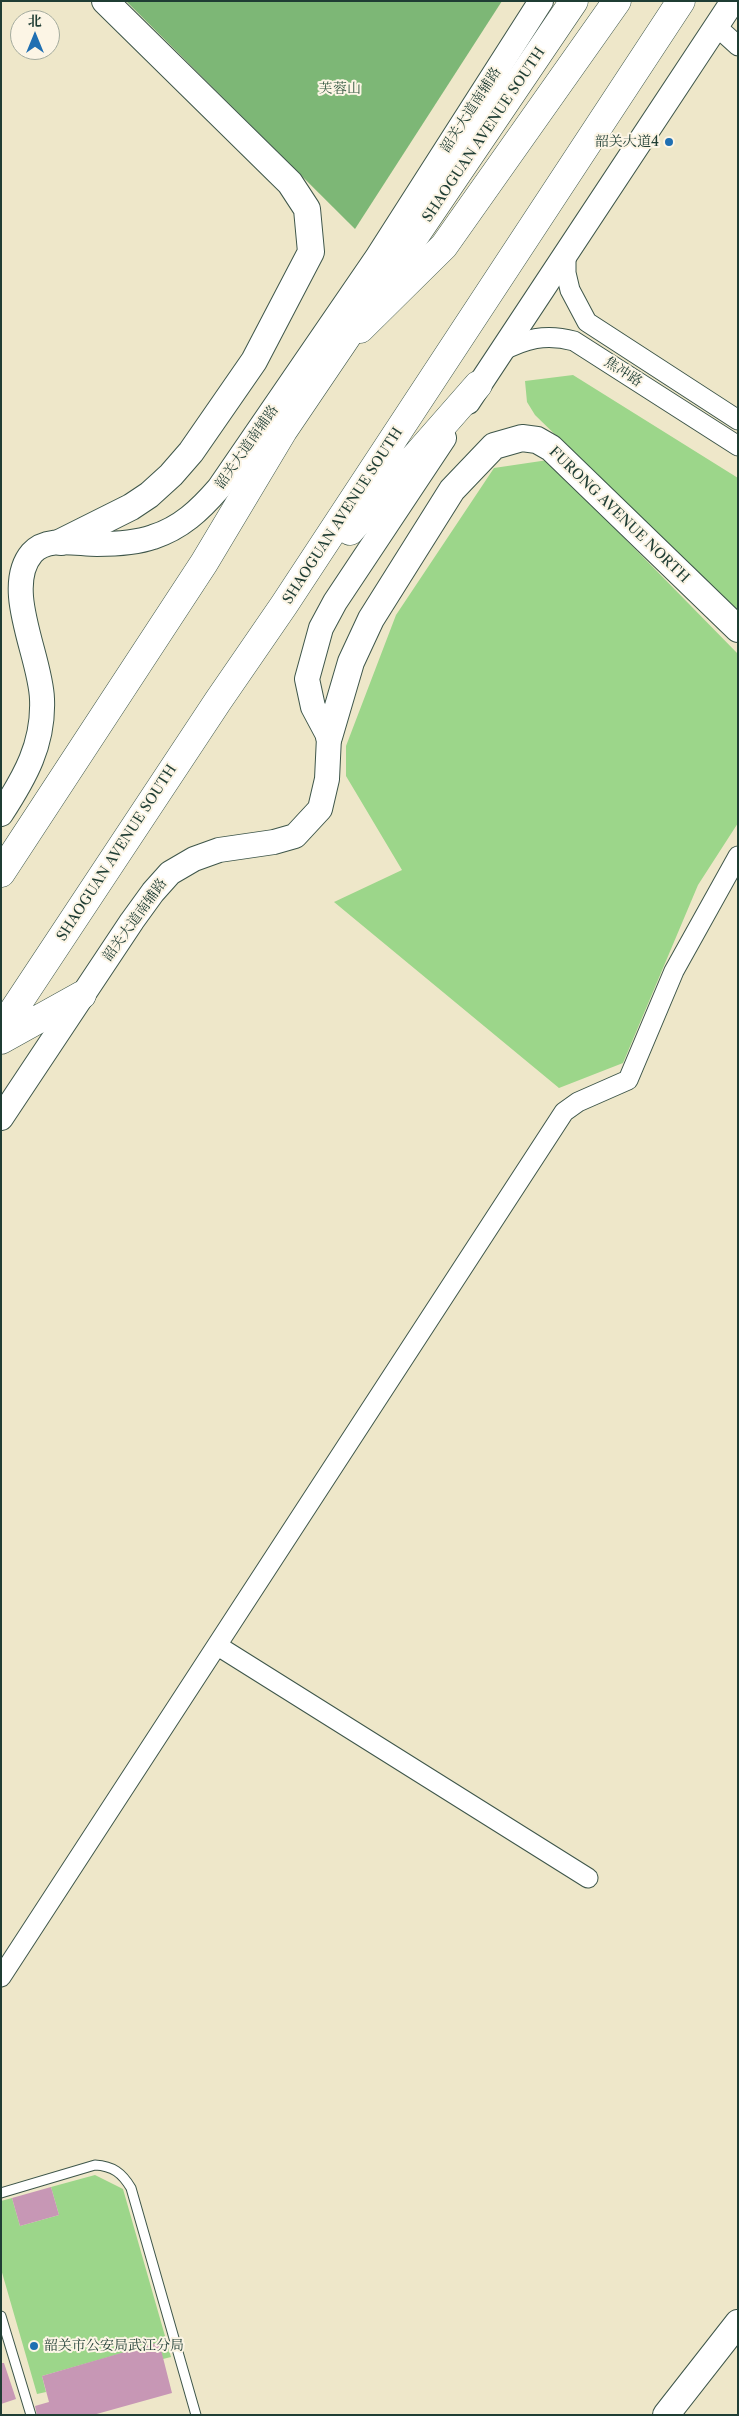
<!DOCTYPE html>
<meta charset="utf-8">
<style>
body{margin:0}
#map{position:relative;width:739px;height:2416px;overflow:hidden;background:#eee7c9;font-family:"Libre Caslon Text","Noto Serif SC",serif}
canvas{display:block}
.frame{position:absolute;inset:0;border:2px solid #1f3d34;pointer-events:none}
.north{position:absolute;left:10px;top:10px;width:50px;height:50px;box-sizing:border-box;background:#fcf5e5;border:1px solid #a4ab9e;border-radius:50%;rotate:0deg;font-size:14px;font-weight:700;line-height:20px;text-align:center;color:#1f3d34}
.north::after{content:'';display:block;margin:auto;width:18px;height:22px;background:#1f6fb2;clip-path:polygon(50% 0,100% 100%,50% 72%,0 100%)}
</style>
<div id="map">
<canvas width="739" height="2416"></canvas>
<div class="frame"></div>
<div class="north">北</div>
</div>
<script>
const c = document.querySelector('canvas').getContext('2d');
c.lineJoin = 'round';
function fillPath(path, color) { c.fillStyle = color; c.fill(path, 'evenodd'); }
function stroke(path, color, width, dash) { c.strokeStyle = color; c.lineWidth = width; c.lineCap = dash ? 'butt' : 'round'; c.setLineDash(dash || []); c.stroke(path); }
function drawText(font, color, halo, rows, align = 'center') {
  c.font = font + ' "Libre Caslon Text","Noto Serif SC",serif'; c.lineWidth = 4; c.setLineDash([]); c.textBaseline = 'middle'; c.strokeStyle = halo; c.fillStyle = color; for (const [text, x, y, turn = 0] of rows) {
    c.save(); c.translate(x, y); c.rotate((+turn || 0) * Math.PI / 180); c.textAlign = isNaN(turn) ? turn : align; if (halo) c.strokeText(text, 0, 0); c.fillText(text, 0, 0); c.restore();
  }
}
const green = new Path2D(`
 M573,375l165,103v135l-203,-198 -8,-13 -2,-21z
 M548,460l190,194v169l-40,62 -75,178 -64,25 -225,-186 68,-32 -56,-94v-30l50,-131 98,-147z
 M95,2175l28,14 48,168 -8,2 -5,-16 -116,33 4,16 -9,2 -36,-125v-68l11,-3 8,28 39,-11 -8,-28z`);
const forest = new Path2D(`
 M126,1h376l-147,228z`);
const building = new Path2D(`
 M51,2187l8,28 -39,11 -8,-28z
 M159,2342l13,51 -79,22h-56l-2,-9 14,-4 -7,-26z
 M1,2363h3l12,36 -15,5z`);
const service = new Path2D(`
 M1,2193l94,-28c18,1 27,8 36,23l65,227
 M1,2316l30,99`);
const minor = new Path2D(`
 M716,26l22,20
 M566,255v18l4,17 17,32 151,98
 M500,352c25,-13 45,-19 74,-11l164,105
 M218,1646l370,232
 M1,1977l563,-865 14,-10 50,-22 46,-109 64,-115`);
const tertiary = new Path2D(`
 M468,402l265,-401
 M1,814c24,-37 43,-70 41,-115 -1,-42 -40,-111 -10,-146 15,-17 45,-9 65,-9 19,0 39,-1 56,-7 28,-9 47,-27 66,-49l159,-232 163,-255
 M1,1118l131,-197 21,-29 17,-19 24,-14 25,-9 55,-8 21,-6 25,-27 7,-30 2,-42 -16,-30 -6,-28 14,-51 14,-26 109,-164`);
const secondary = new Path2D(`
 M61,542l70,-35 18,-12 22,-20 20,-23 63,-91 57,-109 -4,-43 -17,-26 -185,-182
 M329,737l22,-75 20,-43 81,-129 42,-44 28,-8 15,2 14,8 187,181
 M666,2415l72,-92`);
const primary = new Path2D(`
 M360,329l84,-83 173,-245`);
const trunk = new Path2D(`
 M350,531l128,-146
 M1,873l203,-310 79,-132 291,-430
 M1,1029l217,-328 66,-96 397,-604
 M1,1040l81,-45`);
const markers = [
 [669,142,5,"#1f6fb2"],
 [34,2346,5,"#1f6fb2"]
];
const parkNames = [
 ["芙蓉山",340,89]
];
const streetNames = [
 ["韶关大道南辅路",471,110,-57],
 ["SHAOGUAN AVENUE SOUTH",484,135,-56],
 ["焦冲路",623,372,33],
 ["韶关大道南辅路",247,447,-55],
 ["FURONG AVENUE NORTH",619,515,44],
 ["SHAOGUAN AVENUE SOUTH",343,516,-57],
 ["SHAOGUAN AVENUE SOUTH",117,853,-57],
 ["韶关大道南辅路",135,920,-54]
];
const poiNames = [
 ["韶关大道4",659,142],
 ["韶关市公安局武江分局",44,2346,"left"]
];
fillPath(green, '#9cd68a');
fillPath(forest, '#7db776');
fillPath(building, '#c797b5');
stroke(service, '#3e564a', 11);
stroke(minor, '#3e564a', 21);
stroke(tertiary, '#3e564a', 26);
stroke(secondary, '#3e564a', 28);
stroke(primary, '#3e564a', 29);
stroke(trunk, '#3e564a', 29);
stroke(service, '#fff', 9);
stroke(minor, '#fff', 19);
stroke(tertiary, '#fff', 24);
stroke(secondary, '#fff', 26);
stroke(primary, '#fff', 28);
stroke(trunk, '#fff', 28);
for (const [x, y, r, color] of markers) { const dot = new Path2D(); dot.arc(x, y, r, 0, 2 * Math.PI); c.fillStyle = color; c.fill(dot); stroke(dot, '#fcf5e5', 2); }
drawText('14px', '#385c45', '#fcf5e5', parkNames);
drawText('14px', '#1f3d34', '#fcf5e5', streetNames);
drawText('14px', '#1f3d34', '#fcf5e5', poiNames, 'right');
</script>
